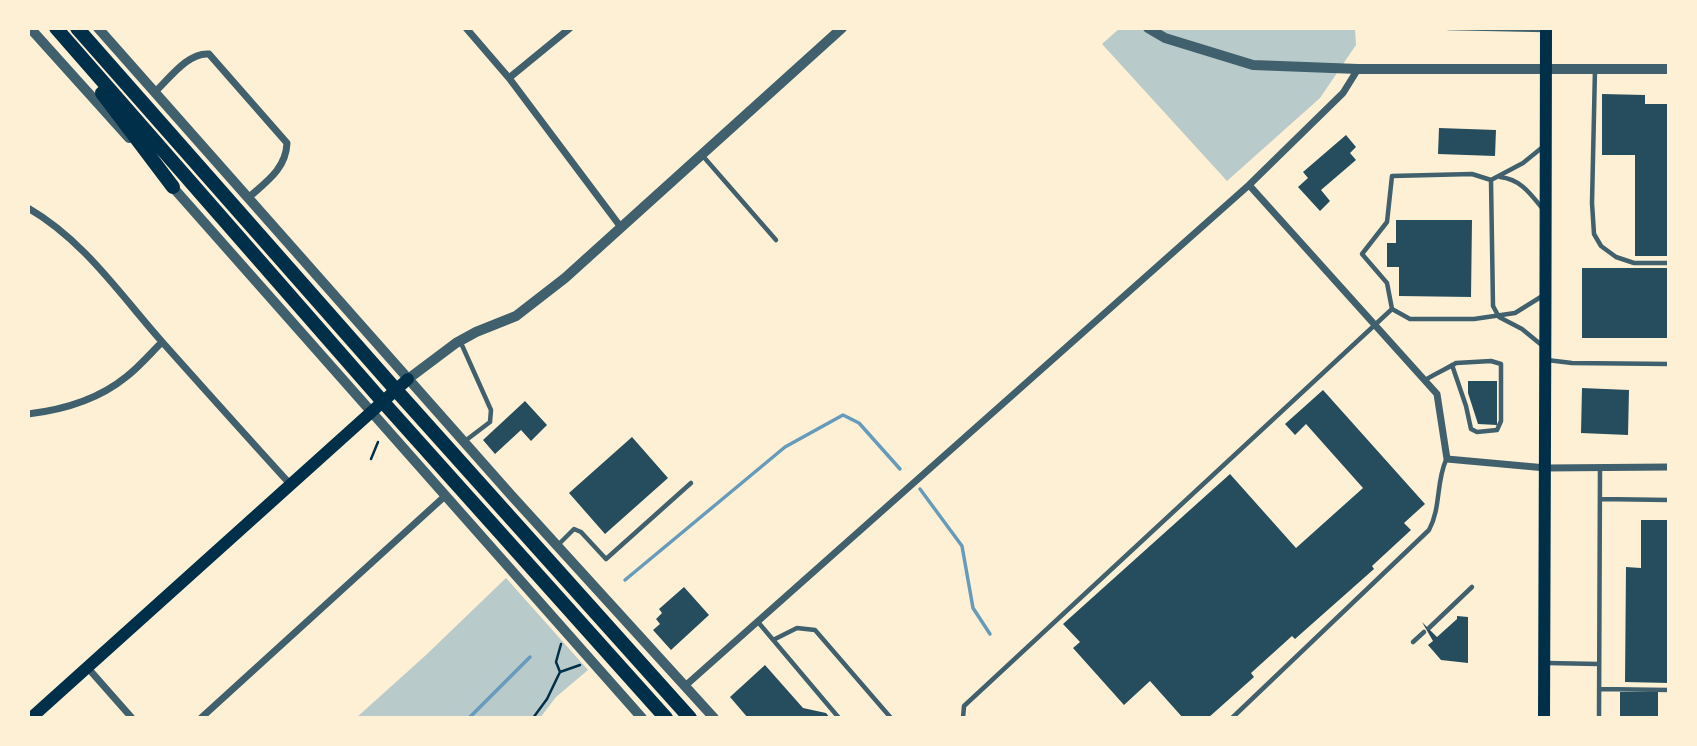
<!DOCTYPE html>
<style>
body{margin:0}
#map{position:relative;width:1697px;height:746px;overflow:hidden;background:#fdf0d5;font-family:"Nunito Sans",sans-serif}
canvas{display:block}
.frame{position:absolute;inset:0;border:30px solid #fdf0d5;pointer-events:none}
</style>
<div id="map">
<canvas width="1697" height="746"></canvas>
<div class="frame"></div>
</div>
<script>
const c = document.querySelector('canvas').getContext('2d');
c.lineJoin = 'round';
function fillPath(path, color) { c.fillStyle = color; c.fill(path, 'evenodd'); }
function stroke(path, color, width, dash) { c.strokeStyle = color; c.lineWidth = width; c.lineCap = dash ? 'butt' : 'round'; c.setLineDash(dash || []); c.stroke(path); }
const green = new Path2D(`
 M1120,28h235l1,17 -36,53 -93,83 -125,-137z
 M506,578l82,92 -32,27 -16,21h-184l70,-63z`);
const stream = new Path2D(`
 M920,489l42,57 11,62 17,26
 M625,580l160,-133 58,-32 16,8 41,46
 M469,718l61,-61`);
const building = new Path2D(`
 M1602,94l43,1v9h24v152h-34v-101h-33z
 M1439,128l57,2 -1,26 -57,-2z
 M1346,135l10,12 -6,6 6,7 -35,30 9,11 -10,10 -22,-24 10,-9 -5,-6z
 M1396,220h76l-1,77 -72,-1v-29h-12v-24h9z
 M1582,268h87v70h-87z
 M1468,381h29v44l-19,-1 -10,-31z
 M1582,388l47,2 -1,45 -47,-2z
 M1323,390l102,114 -21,19 7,7 -39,36 2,3 -79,70 -3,-3 -41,37 3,4 -46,41h-25l-33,-37 -26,24 -51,-57 7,-6 -17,-18 167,-150 66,74 67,-60 -57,-64 -11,11 -10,-11z
 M525,401l22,24 -16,16 -10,-11 -26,24 -12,-14z
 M632,437l36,41 -63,56 -36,-41z
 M1641,520h28v163l-44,-1 1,-115 15,1z
 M684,587l25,28 -38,35 -18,-20 7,-6 -4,-5 6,-6 -3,-4z
 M1457,616l11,1v46l-27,-3 -13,-15 5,-4 -11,-19 15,15 20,-18z
 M765,665l38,43 23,5 4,5h-82l-18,-21z
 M1620,692h38v26h-38z`);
const path = new Path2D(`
 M371,459l7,-17
 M560,672l-4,-10 5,-18
 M533,718l14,-19 13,-27 20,-7`);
const service = new Path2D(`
 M1448,28l97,2
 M1595,69l-3,134 2,31 7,12 15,11 18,6h35
 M702,155l74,85
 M1500,177c20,2 30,16 42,31
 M1392,309l-5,-26 -25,-29 25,-32 5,-46 80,-2 19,6
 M461,343l30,67 -1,12 -25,19
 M1544,347l-22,-18 -23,-12 -6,-11 -2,-126 32,-17 21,-17
 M1547,360l25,3 97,1
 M1425,380c10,-6 21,-11 31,-17l35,-2 10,3v57l-4,9 -20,2 -6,-3 -5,-23 -14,-41
 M1600,499l69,1
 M558,545l16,-16 7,3 25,27 85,-76
 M758,622l81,96
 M1429,628l43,-41
 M773,640l24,-12 18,2 76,88
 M1413,642l11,-10
 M1547,663l52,1
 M1599,689l70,1
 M963,718l1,-12 428,-397 18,10h64l41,-6 29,-18
 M1232,718l197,-188c12,-22 7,-48 17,-70
 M1599,718l1,-251`);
const minor = new Path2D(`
 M466,28l43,50 111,148
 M509,78l61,-50
 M155,92c14,-13 33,-40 54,-38l78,89c-1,26 -21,39 -39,55
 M1249,185l188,209 10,65 99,9 123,-1
 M28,208c57,33 93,88 136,136 42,47 84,94 126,140
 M28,414c34,-4 71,-15 98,-37 13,-10 24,-23 36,-35
 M87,667l45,51
 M685,686l564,-501 94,-92 15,-24
 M201,718l244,-222`);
const tertiary = new Path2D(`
 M30,28l99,110
 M98,28l413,467 203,223
 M1148,28l17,10 88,27 105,4h311
 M170,184l472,534
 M408,379l48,-36 20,-11 40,-16 49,-38 277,-250`);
const secondary = new Path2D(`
 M31,718l377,-339`);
const primary = new Path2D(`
 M1544,718c2,-230 1,-460 2,-690`);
const trunk = new Path2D(`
 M56,28l327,374 283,316
 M77,28l319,362 294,328
 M102,93l71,94`);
fillPath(green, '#b9caca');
stroke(stream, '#669bbc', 3.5);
fillPath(building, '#264d5e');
stroke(path, '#003049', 2.5);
stroke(service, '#3f606c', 4.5);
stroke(minor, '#3f606c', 7);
stroke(tertiary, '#3f606c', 10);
stroke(secondary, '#003049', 12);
stroke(primary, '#003049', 12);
stroke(trunk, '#003049', 14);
</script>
